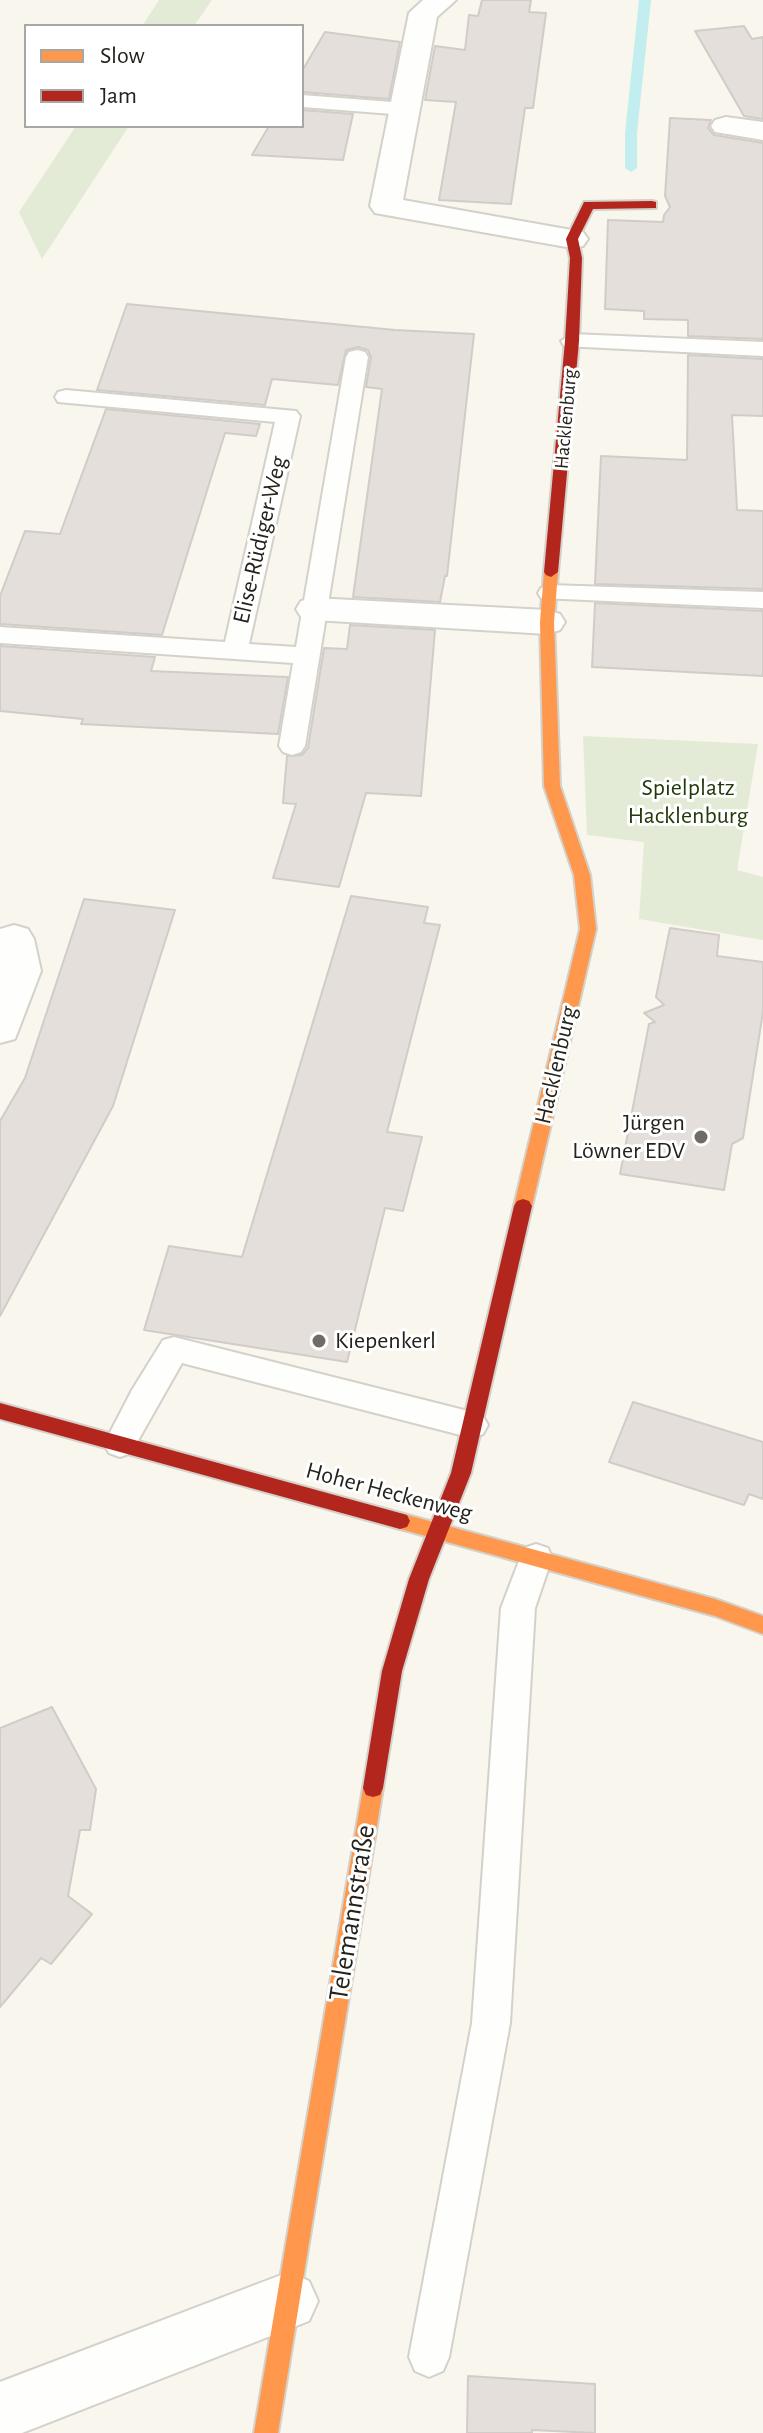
<!DOCTYPE html>
<meta charset="utf-8">
<style>
body{margin:0}
#map{position:relative;width:763px;height:2433px;overflow:hidden;background:#f9f6ed;font-family:"Alegreya Sans",sans-serif}
canvas{display:block}
.legend{position:absolute;left:24px;top:24px;width:280px;height:104px;box-sizing:border-box;background:#fff;border:2px solid #a7a7a4;margin:0;padding:10px 14px;list-style:none;font-size:24px;color:#24221c}
.legend li{display:flex;align-items:center;gap:16px;height:40px}
.legend b{width:40px;border:2px solid #a7a7a4}
</style>
<div id="map">
<canvas width="763" height="2433"></canvas>
<ul class="legend">
<li><b style="height:10px;background:#ff974d"></b>Slow</li>
<li><b style="height:10px;background:#b3261e"></b>Jam</li>
</ul>
</div>
<script>
const c = document.querySelector('canvas').getContext('2d');
c.lineJoin = 'round';
function fillPath(path, color) { c.fillStyle = color; c.fill(path, 'evenodd'); }
function stroke(path, color, width, dash) { c.strokeStyle = color; c.lineWidth = width; c.lineCap = dash ? 'butt' : 'round'; c.setLineDash(dash || []); c.stroke(path); }
function drawText(font, color, halo, rows, align = 'center') {
  c.font = font + ' "Alegreya Sans",sans-serif'; c.lineWidth = 6; c.setLineDash([]); c.textBaseline = 'middle'; c.strokeStyle = halo; c.fillStyle = color; for (const [text, x, y, turn = 0] of rows) {
    c.save(); c.translate(x, y); c.rotate((+turn || 0) * Math.PI / 180); c.textAlign = isNaN(turn) ? turn : align; if (halo) c.strokeText(text, 0, 0); c.fillText(text, 0, 0); c.restore();
  }
}
const green = new Path2D(`
 M159,0h53l-18,26h-52z
 M76,126h53l-87,133 -23,-47z
 M583,736l175,8 -21,126 26,7v63l-124,-21 5,-77 -57,-7z`);
const stream = new Path2D(`
 M639,0h12l-14,133v35l-6,4 -6,-4v-35z`);
const building = new Path2D(`
 M482,0h49l-2,12 17,1 -13,95h-8l-14,96 -72,-4 17,-98 -31,-2 10,-54 30,4 4,-35 9,1z
 M744,26l8,13 11,-2v82l-19,-3 -49,-85z
 M325,32l75,10 -11,57 -87,-7v-21z
 M302,110l51,4 -10,46 -91,-5 17,-29h33z
 M670,118l41,2 -3,8 6,7 49,8v196l-75,-3v-16l-44,-1v-8l-39,-2 3,-89 55,2 1,-7 6,-8 -5,-11z
 M127,304l268,26 79,4 -27,242h-2l-5,26 -87,-5 29,-208 -16,-2 5,-30 -3,-7 -10,-3 -12,3 -8,35 -66,-6 -7,26 -168,-15z
 M688,355l75,4v57l-31,-1 5,95 26,1v78l-168,-5 6,-128 86,4z
 M106,409l154,15 -4,12 -31,-3 -63,202 -162,-11v-28l25,-65 35,3z
 M595,603l168,8v65l-171,-9z
 M350,625l85,5 -14,166 -55,-3 -27,94 -66,-9 23,-74 -13,-1 4,-47 15,-1 6,-7 16,-100 23,1z
 M0,646l155,11 -4,14 137,6 -10,57 -197,-10 2,-5 -83,-8z
 M351,896l77,11 -4,16 16,2 -53,207 35,5 -19,74 -18,-3 -38,154 -203,-32 25,-84 73,11z
 M84,899l91,11 -62,196 -113,210v-195l25,-43z
 M670,928l49,7 -2,21 46,6v50l-20,126 -11,6 -8,46 -104,-16 29,-150 6,-2 -11,-9 20,-8 -8,-8z
 M633,1402l130,40v57l-14,-5 -5,11 -135,-43z
 M52,1707l44,82 -6,41h-10l-12,66 24,18 -41,50 -10,-6 -41,49v-279z
 M468,2376l127,8v49l-63,-3v3h-65z`);
const lane = new Path2D(`
 M302,95l103,8 10,6 -10,6 -103,-8z
 M572,334l191,8v14l-199,-10 -3,-5z
 M357,350l8,2 3,5 -63,389 -4,6 -9,3 -9,-3 -4,-6 14,-83 -293,-20v-16l225,15 50,-220 -217,-20 -3,-5 3,-5 8,-2 230,21 4,5 -51,228 47,3 50,-290 3,-5z
 M550,585l213,7v16l-222,-10 -3,-5 3,-5z
 M174,1337l298,75 11,4 5,9 -5,9 -11,4 -290,-75 -51,90 -11,4 -11,-4 -5,-9 28,-54 31,-50z
 M536,1544l12,4 4,10 -17,50 -25,415 -61,334 -6,14 -14,6 -14,-6 -6,-14 63,-334 29,-415 23,-60z`);
const street = new Path2D(`
 M423,0h33l-19,17 -34,183 180,32 5,7 -5,7 -11,2 -186,-33 -11,-2 -5,-7 39,-193z
 M726,117l37,5v18l-48,-8 -4,-6 4,-6z
 M314,598l233,12 13,4 5,8 -5,8 -13,4 -233,-14 -13,-3 -5,-8 5,-8z
 M14,925l14,4 6,10 7,32 -26,68 -15,4v-114z
 M289,2272l20,9 9,20 -9,20 -287,112h-22v-51z`);
const slow = new Path2D(`
 M551,567l7,5 -4,50 6,164 30,89 6,54 -64,277 -3,5h-12l-3,-5 66,-277 -6,-54 -30,-89 -4,-164 4,-50z
 M400,1513l315,86 48,17v18l-48,-18 -322,-89 -3,-6 3,-6z
 M373,1779l7,2 3,7 -105,645h-24l109,-645 3,-7z`);
const jam = new Path2D(`
 M652,201l4,1v6l-63,1 -15,30 4,19 -3,83 -21,231 -7,5 -5,-2 -2,-3 21,-231 5,-83 -4,-19 18,-37z
 M523,1199l6,2 3,5 -61,267 -42,106 -27,92 -19,117 -3,7 -7,2 -7,-2 -3,-7 19,-117 27,-92 42,-106 63,-267 3,-5z
 M0,1403l400,110 7,2 3,6 -3,6 -7,2 -400,-110z`);
const markers = [
 [701,1137,8,"#6f6c65"],
 [319,1341,8,"#6f6c65"]
];
const farStreetnames = [
 ["Hacklenburg",566,419,-85]
];
const streetNames = [
 ["Elise-Rüdiger-Weg",260,540,-77],
 ["Hacklenburg",556,1065,-77],
 ["Hoher Heckenweg",389,1492,15]
];
const parkNames = [
 ["Spielplatz",688,788],
 ["Hacklenburg",688,816]
];
const poiNames = [
 ["Jürgen",685,1123],
 ["Löwner EDV",685,1151],
 ["Kiepenkerl",335,1341,"left"]
];
const nearStreetnames = [
 ["Telemannstraße",352,1913,-81]
];
fillPath(green, '#e3ebd6');
fillPath(stream, '#c3eeef');
fillPath(building, '#e4dfdb');
stroke(building, '#d1ccc8', 2);
stroke(lane, '#d3d1ca', 4);
stroke(street, '#d3d1ca', 4);
stroke(slow, '#d3d1ca', 4);
stroke(jam, '#d3d1ca', 4);
fillPath(lane, '#fefefc');
fillPath(street, '#fefefc');
fillPath(slow, '#ff974d');
fillPath(jam, '#b3261e');
for (const [x, y, r, color] of markers) { const dot = new Path2D(); dot.arc(x, y, r, 0, 2 * Math.PI); c.fillStyle = color; c.fill(dot); stroke(dot, '#fff', 3); }
drawText('20px', '#24221c', '#fff', farStreetnames);
drawText('24px', '#24221c', '#fff', streetNames);
drawText('24px', '#24390a', '#fff', parkNames);
drawText('24px', '#24221c', '#fff', poiNames, 'right');
drawText('28px', '#24221c', '#fff', nearStreetnames);
</script>
